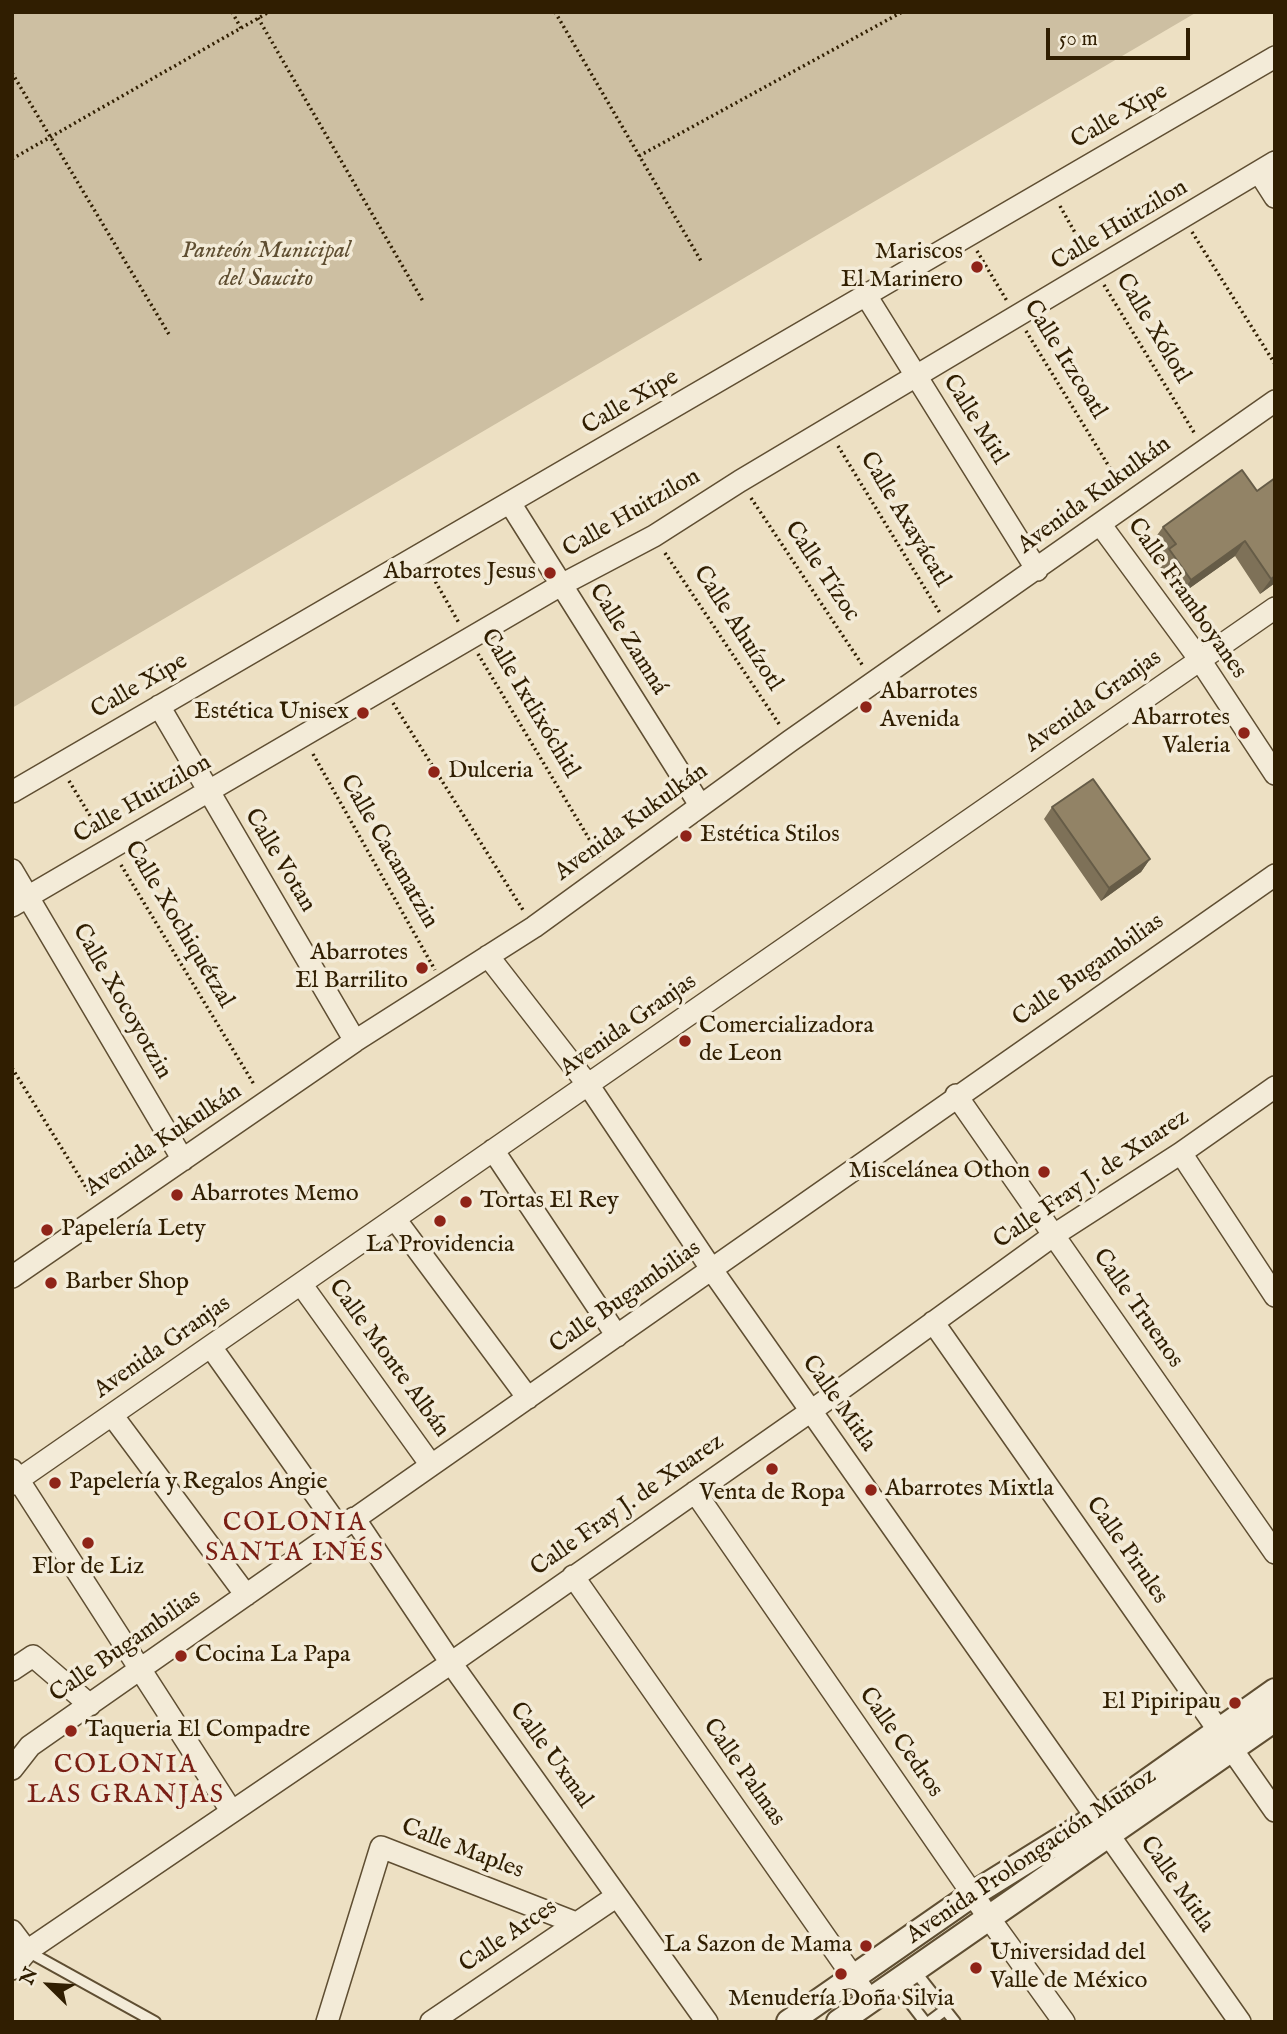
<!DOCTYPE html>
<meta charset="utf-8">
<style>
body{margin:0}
#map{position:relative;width:1287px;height:2034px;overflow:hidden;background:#ede0c3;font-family:"IM FELL English",serif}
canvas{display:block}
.frame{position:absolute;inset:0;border:14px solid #301e01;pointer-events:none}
.north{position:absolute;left:14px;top:1950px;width:70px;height:70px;-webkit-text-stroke:5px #f3ebd8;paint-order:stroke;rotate:294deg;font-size:19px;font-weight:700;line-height:28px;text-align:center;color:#301e01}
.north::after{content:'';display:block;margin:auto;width:24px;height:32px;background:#301e01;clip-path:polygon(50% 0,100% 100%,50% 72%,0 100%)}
.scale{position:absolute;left:1046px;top:28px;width:144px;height:32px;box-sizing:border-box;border:4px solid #301e01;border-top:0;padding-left:9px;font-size:21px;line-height:24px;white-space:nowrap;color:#301e01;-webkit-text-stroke:5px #f3ebd8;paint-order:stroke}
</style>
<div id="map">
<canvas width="1287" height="2034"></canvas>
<div class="frame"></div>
<div class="north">N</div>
<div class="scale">50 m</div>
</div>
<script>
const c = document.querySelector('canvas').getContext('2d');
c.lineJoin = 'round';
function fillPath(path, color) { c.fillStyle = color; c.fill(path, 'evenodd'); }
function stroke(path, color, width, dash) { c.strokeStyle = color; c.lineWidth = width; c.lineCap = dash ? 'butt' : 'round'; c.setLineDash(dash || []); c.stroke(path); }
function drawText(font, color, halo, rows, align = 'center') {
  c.font = font + ' "IM FELL English",serif'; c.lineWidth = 7; c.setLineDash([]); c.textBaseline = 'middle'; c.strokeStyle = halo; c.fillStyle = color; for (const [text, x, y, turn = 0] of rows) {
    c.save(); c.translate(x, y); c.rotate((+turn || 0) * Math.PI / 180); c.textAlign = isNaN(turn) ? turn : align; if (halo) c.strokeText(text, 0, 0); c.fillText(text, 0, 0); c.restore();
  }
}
const green = new Path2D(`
 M12,12h1185l-1185,696z`);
const path = new Path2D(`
 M232,12l9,16
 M555,12l146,249
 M258,18l166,285
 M12,73l158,263
 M639,156l263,-144
 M12,159l257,-147
 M1060,206l27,48
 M1192,232l83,132
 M977,251l30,50
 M1104,285l91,149
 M1026,331l95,155
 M838,446l102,167
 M751,498l112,168
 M665,553l114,171
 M430,572l29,51
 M478,654l122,203
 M393,703l130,207
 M313,754l122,216
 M69,781l31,51
 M121,865l134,221
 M12,1068l80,129`);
const service = new Path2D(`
 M27,1951l128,71
 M914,1970l41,52
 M895,1983l30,39
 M929,2022l16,-12`);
const minor = new Path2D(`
 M1259,172l16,25
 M867,297l170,273
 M510,503l190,302
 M1100,524l100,136 75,114
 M159,706l196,335
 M12,792l1263,-735
 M12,870l171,290
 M12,906l549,-321 93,-49 86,-55 535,-319
 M488,956l101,130 123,184 528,752
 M956,1095l319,458
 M493,1150l124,186
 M1181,1153l94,143
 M395,1219l133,179
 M12,1277l343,-236 179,-114 256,-186 485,-340
 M301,1284l130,181
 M933,1322l342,489
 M211,1347l129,182
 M112,1415l134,180
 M12,1470l220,342
 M12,1484l1263,-876
 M695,1492l294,426 75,104
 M354,1518l97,145 256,359
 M573,1576l297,425
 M12,1670l21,-14 57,49
 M12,1769l18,-23c417,-287 828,-583 1245,-871
 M12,1931l15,20
 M12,1969l15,-18 424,-288 360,-252 243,-176 127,-82 94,-66
 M327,2022l54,-175 195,76
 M431,2022l186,-126`);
const tertiary = new Path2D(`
 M789,2022l184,-128 124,-77 178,-126
 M839,2022l436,-303`);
const wall = new Path2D(`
 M1242,470l33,113 -15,11 -25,-38 -55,39 -22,-31 5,-7 -11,-15 11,-15z
 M1052,807l98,52 -9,13 -40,29 -57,-82z`);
const shadedWall = new Path2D(`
 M1245,541l-10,15 -55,39 11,-15z
 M1275,576v7l-15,11 11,-15z
 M1150,859l-9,13 -40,29 8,-13z`);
const building = new Path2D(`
 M1242,470l15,21 18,-13v98l-4,3 -26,-38 -54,39 -22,-31 7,-5 -13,-17z
 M1093,779l57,80 -41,29 -57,-81z`);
const markers = [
 [977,267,7,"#8f2418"],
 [550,573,7,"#8f2418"],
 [866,707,7,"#8f2418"],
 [363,713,7,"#8f2418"],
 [1244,733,7,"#8f2418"],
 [434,772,7,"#8f2418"],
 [686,836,7,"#8f2418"],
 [422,968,7,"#8f2418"],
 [685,1041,7,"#8f2418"],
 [1044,1172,7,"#8f2418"],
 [177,1195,7,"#8f2418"],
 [466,1202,7,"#8f2418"],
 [440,1221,7,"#8f2418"],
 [47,1230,7,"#8f2418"],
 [51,1283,7,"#8f2418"],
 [772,1469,7,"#8f2418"],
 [55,1483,7,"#8f2418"],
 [871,1490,7,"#8f2418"],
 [88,1543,7,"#8f2418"],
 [181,1656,7,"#8f2418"],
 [1235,1703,7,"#8f2418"],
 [71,1731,7,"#8f2418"],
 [866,1946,7,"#8f2418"],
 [976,1968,7,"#8f2418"],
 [841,1974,7,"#8f2418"]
];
const streetNames = [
 ["Calle Xipe",1120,117,-30],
 ["Calle Huitzilon",1120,226,-31],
 ["Calle Xólotl",1152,329,59],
 ["Calle Itzcoatl",1064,360,58],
 ["Calle Xipe",631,403,-30],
 ["Calle Mitl",974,420,58],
 ["Avenida Kukulkán",1095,496,-36],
 ["Calle Huitzilon",632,514,-30],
 ["Calle Axayácatl",904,520,59],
 ["Calle Tízoc",821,572,56],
 ["Calle Framboyanes",1186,599,55],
 ["Calle Ahuízotl",737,629,57],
 ["Calle Zamná",627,640,58],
 ["Calle Xipe",140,687,-30],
 ["Avenida Granjas",1094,702,-35],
 ["Calle Ixtlixóchitl",529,704,59],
 ["Calle Huitzilon",143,800,-30],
 ["Avenida Kukulkán",632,823,-36],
 ["Calle Cacamatzin",388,852,60],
 ["Calle Votan",279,861,59],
 ["Calle Xochiquétzal",178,925,59],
 ["Calle Bugambilias",1089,971,-35],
 ["Calle Xocoyotzin",121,1002,60],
 ["Avenida Granjas",629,1026,-35],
 ["Avenida Kukulkán",164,1141,-34],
 ["Calle Fray J. de Xuarez",1092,1180,-34],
 ["Calle Bugambilias",626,1298,-35],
 ["Calle Truenos",1137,1309,55],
 ["Avenida Granjas",163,1348,-35],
 ["Calle Monte Albán",388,1359,54],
 ["Calle Mitla",838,1404,55],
 ["Calle Fray J. de Xuarez",628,1506,-35],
 ["Calle Pirules",1126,1551,55],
 ["Calle Bugambilias",126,1647,-35],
 ["Calle Cedros",900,1743,55],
 ["Calle Uxmal",550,1756,54],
 ["Calle Palmas",743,1773,55],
 ["Calle Maples",462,1850,21],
 ["Avenida Prolongación Muñoz",1032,1857,-34],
 ["Calle Mitla",1176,1885,55],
 ["Calle Arces",509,1937,-34]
];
const parkNames = [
 ["Panteón Municipal",266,252],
 ["del Saucito",266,280]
];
const poiNames = [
 ["Mariscos",963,253,"right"],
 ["El Marinero",963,281,"right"],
 ["Abarrotes Jesus",536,573,"right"],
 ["Abarrotes",880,693],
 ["Avenida",880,721],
 ["Estética Unisex",349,713,"right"],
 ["Abarrotes",1230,719,"right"],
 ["Valeria",1230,747,"right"],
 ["Dulceria",448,772],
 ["Estética Stilos",700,836],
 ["Abarrotes",408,954,"right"],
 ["El Barrilito",408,982,"right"],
 ["Comercializadora",699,1027],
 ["de Leon",699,1055],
 ["Miscelánea Othon",1030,1172,"right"],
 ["Abarrotes Memo",191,1195],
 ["Tortas El Rey",480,1202],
 ["Papelería Lety",61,1230],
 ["La Providencia",440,1246,"center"],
 ["Barber Shop",65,1283],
 ["Papelería y Regalos Angie",69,1483],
 ["Abarrotes Mixtla",885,1490],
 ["Venta de Ropa",772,1494,"center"],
 ["Flor de Liz",88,1568,"center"],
 ["Cocina La Papa",195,1656],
 ["El Pipiripau",1221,1703,"right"],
 ["Taqueria El Compadre",85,1731],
 ["La Sazon de Mama",852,1946,"right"],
 ["Universidad del",990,1954],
 ["Valle de México",990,1982],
 ["Menudería Doña Silvia",841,2000,"center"]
];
const neighbourhoodNames = [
 ["COLONIA",295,1525],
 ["SANTA INÉS",295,1555],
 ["COLONIA",126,1767],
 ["LAS GRANJAS",126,1797]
];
fillPath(green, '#cdbfa2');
stroke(service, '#5f4e32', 14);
stroke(minor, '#5f4e32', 24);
stroke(tertiary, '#5f4e32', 28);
stroke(path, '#301e01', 3.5, [2, 3.5]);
stroke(service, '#f3ebd8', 10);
stroke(minor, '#f3ebd8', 21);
stroke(tertiary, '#f3ebd8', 24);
fillPath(wall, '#7e7158');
fillPath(shadedWall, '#665c47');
fillPath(building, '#928366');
stroke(building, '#665c47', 2);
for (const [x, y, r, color] of markers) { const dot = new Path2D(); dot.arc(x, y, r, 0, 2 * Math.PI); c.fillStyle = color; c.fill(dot); stroke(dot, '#f3ebd8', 2.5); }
drawText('24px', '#301e01', '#f3ebd8', streetNames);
drawText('italic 24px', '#5f4e31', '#f3ebd8', parkNames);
drawText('24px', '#301e01', '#f3ebd8', poiNames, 'left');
c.letterSpacing = '2px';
drawText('26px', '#7a1f14', '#f3ebd8', neighbourhoodNames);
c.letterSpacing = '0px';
</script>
